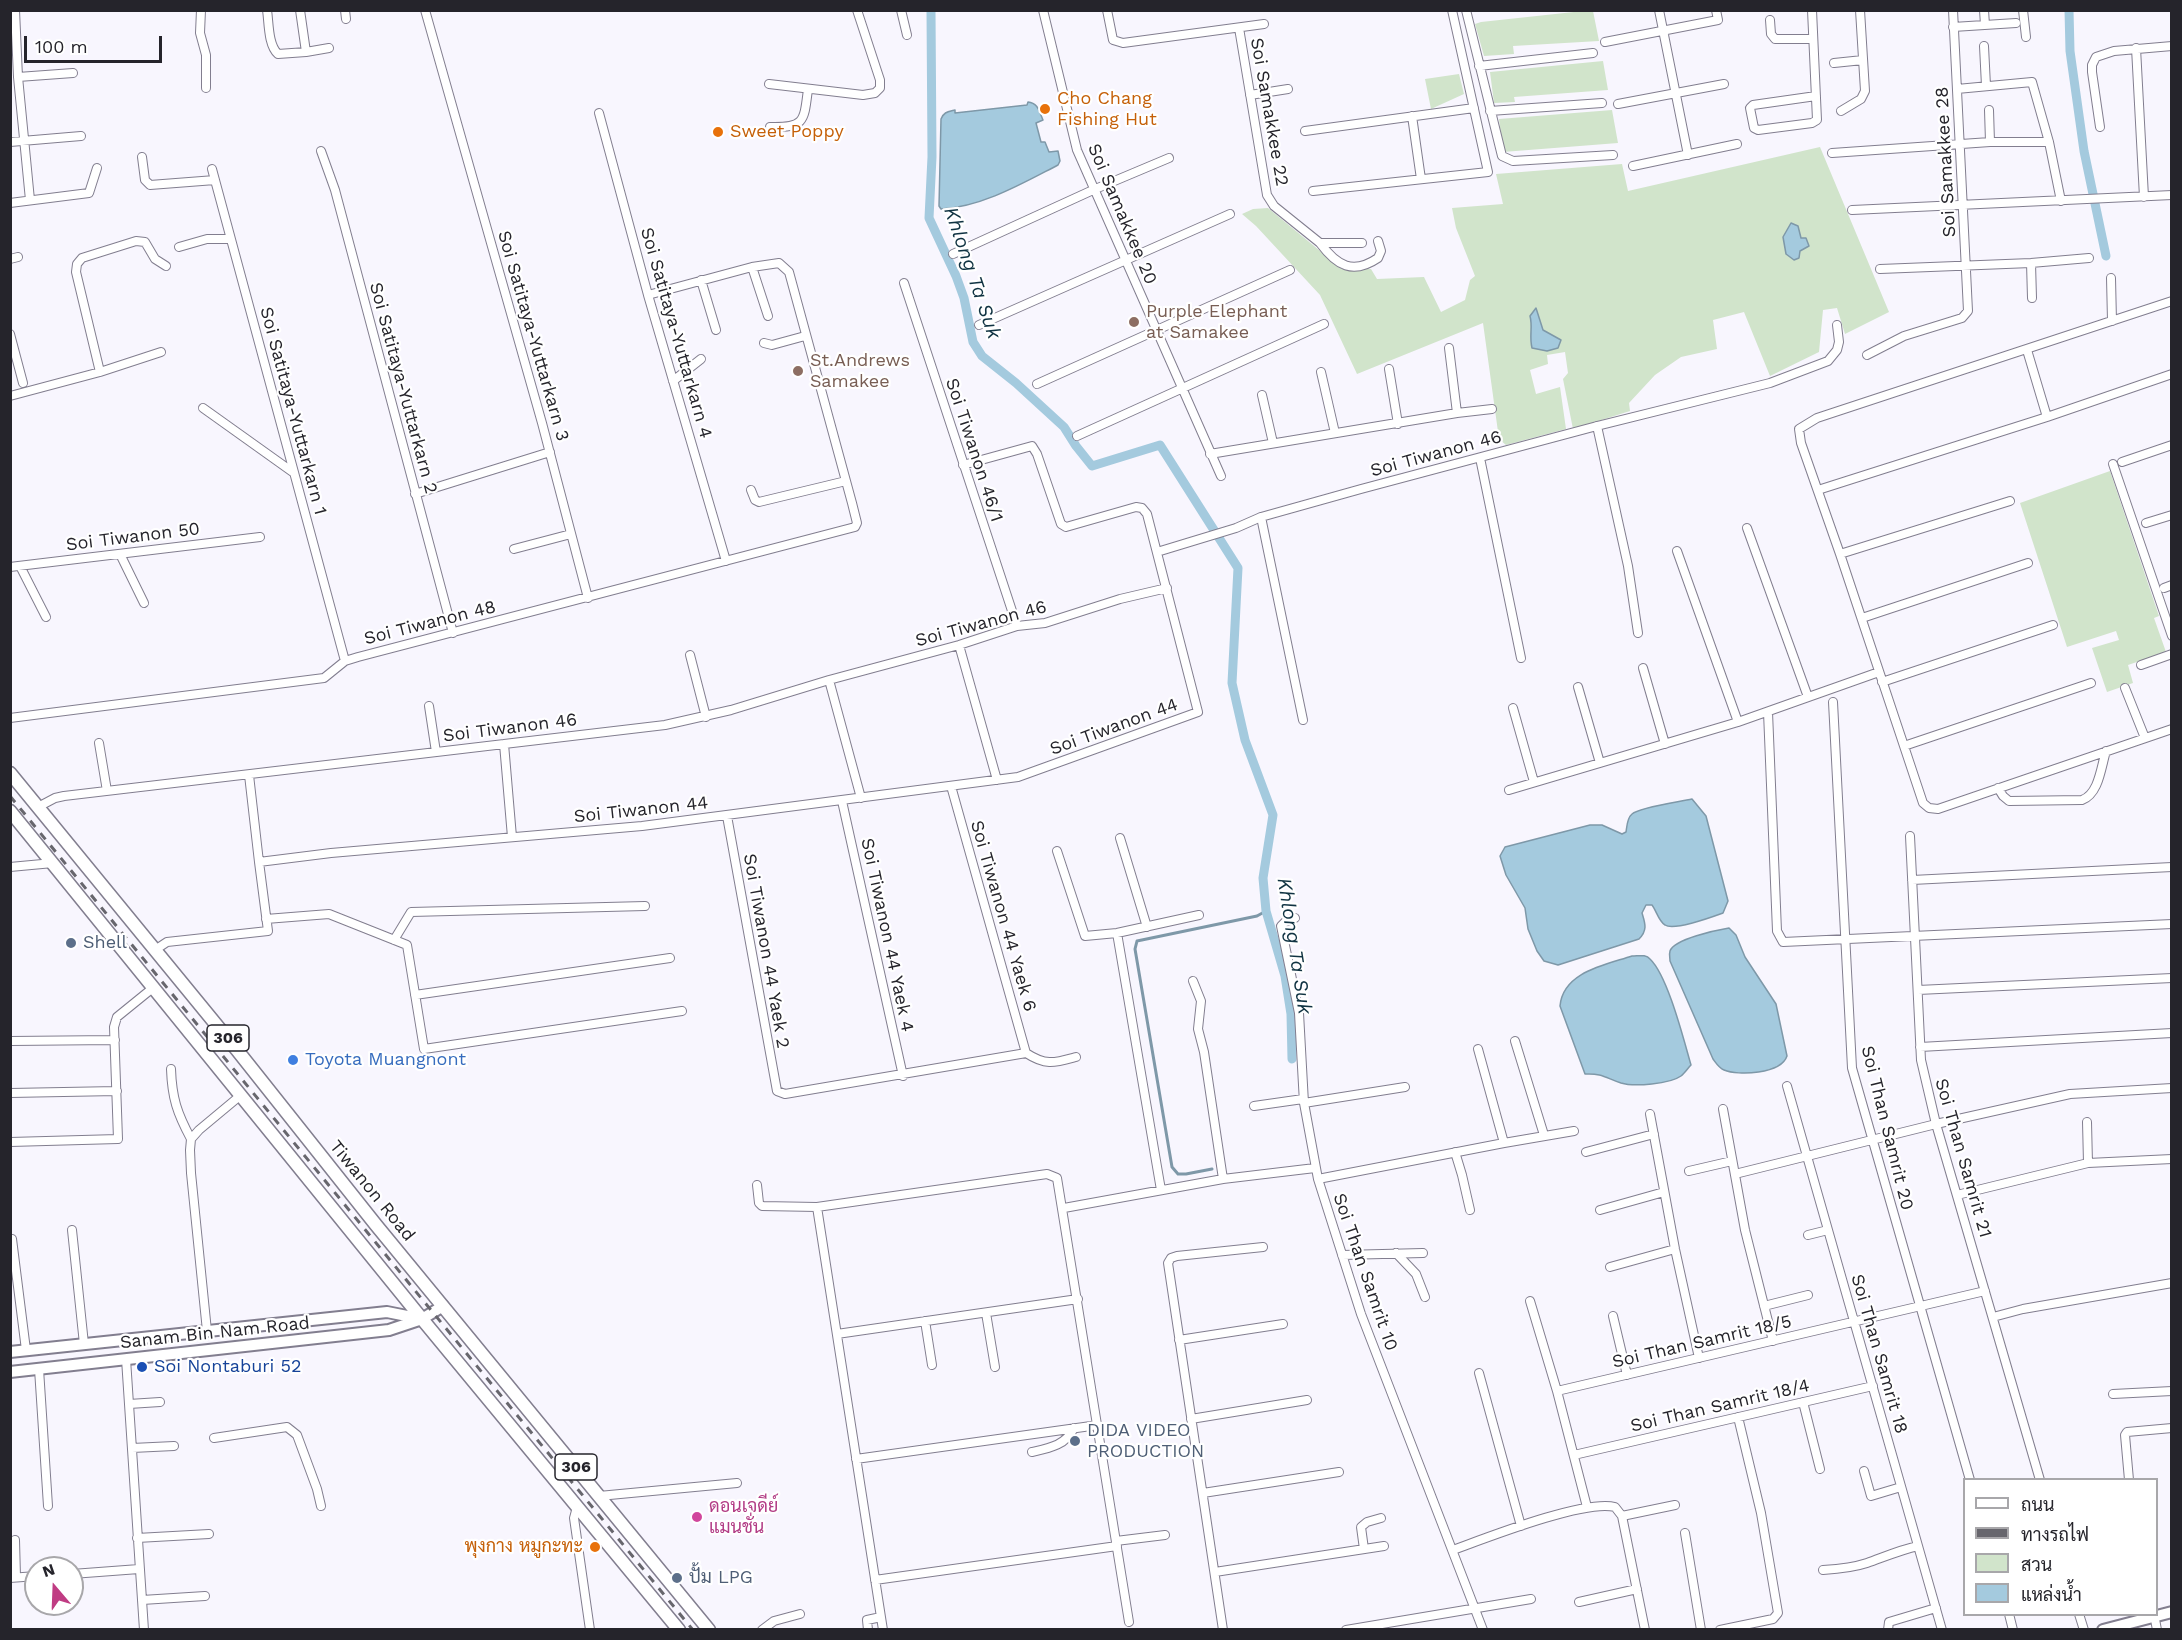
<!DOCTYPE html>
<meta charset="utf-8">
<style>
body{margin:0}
#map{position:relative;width:2182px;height:1640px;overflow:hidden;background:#f8f6fe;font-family:"Work Sans",Sarabun,sans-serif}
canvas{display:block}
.frame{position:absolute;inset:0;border:12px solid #25242b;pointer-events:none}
.legend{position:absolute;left:1963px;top:1478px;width:195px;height:138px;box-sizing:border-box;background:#fff;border:2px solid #a8a7aa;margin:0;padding:8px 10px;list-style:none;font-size:18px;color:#25242b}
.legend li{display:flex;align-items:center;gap:12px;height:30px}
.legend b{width:30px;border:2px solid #a8a7aa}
.north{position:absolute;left:24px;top:1556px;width:60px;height:60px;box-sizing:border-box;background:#fff;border:2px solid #a8a7aa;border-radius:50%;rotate:341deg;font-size:16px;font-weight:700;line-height:24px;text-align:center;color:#25242b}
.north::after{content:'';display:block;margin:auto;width:21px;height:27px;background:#c03c83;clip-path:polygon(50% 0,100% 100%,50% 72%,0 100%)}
.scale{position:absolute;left:24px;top:36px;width:138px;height:27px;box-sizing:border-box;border:3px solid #25242b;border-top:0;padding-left:8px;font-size:18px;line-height:21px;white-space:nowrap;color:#25242b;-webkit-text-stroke:4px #fff;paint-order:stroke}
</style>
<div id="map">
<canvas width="2182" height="1640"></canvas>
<div class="frame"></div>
<ul class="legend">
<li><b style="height:8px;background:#fff"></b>ถนน</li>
<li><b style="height:8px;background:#67666d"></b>ทางรถไฟ</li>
<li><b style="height:16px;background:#d1e4cb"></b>สวน</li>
<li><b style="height:16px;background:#a4cade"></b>แหล่งน้ำ</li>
</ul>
<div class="north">N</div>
<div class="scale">100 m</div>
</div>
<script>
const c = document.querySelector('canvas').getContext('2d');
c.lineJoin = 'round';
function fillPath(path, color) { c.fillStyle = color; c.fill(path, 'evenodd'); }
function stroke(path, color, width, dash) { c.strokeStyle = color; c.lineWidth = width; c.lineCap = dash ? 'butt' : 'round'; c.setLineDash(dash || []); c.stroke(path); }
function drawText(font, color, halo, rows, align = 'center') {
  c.font = font + ' "Work Sans",Sarabun,sans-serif'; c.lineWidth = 4.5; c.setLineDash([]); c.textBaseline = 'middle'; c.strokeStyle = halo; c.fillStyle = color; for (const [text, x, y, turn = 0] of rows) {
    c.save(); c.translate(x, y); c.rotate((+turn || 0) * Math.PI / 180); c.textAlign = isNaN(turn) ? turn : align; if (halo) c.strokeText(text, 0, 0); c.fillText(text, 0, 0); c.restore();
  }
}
const green = new Path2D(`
 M1583,11h10l6,30 -86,5 1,8 -30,2 -9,-32 6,-2z
 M1603,61l5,29 -94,7 1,5 -21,1 -4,-31z
 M1459,74l5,20 -33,15 -6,-30z
 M1612,110l6,33 -115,9 -4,-33z
 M1820,147l69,165 -44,22 -8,-26 -14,2 -4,42 -49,24 -26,-64 -31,8 4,29 -36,8 -26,18 -26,28 1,8 -57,18 -10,-50 5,-6 -3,-21 -18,3 1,9 -18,6 6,24 24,-7 6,42 -60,16 -7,-6 -16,-116 -126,51 -37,-79 -64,-69 -14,-12 11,-5 15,-1 74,61h29l6,10 47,-2 17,35 24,-12 5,-20 5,-4 -19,-48 -4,-20 51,-4 -7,-30 126,-10 6,27z
 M2110,471l49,145 -5,2 12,34 -38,13 5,18 -26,9 -15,-44 27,-8 -3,-9 -49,16 -47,-144z`);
const water = new Path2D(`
 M1028,102c10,1 11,9 15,18l-7,3 5,19h4l4,10 9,-1 2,10 -2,4c-35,18 -76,42 -117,44l-2,-3 2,-87c3,-7 6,-7 14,-9v3l72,-8z
 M1791,223l7,3 3,12h5l3,8 -9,5 -1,7 -5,2 -8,-6 -3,-17z
 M1536,308l7,22 18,10 -3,8 -11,3 -15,-3c-3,-12 1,-21 -2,-32z
 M1692,799l14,17 22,85 -5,12c-11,4 -49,18 -58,12 -6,-3 -9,-15 -13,-20h-6l-4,8c3,10 6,17 -3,26l-81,26 -14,-4 -7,-10 -9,-22 -3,-21 -19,-33 -6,-19 5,-9 85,-22h12l20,9 4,-2c1,-6 1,-14 6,-18 8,-7 47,-12 60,-15z
 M1729,928l7,7 9,22 31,47 11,52c-6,18 -49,20 -63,14 -5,-2 -8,-7 -11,-11l-43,-98c0,-3 -1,-7 0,-10 4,-12 47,-21 59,-23z
 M1632,956c7,0 14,-2 18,3 18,17 34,82 41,106 -3,3 -6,8 -10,11 -11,8 -47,11 -60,7 -15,-5 -19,-10 -36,-9l-25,-68c3,-34 45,-41 72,-50z`);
const stream = new Path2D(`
 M1212,1169l-26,5h-8l-6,-7 -37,-218 2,-8 120,-25 9,-5`);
const canal = new Path2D(`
 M931,10l1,147 -3,61 27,58 8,22 9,44 9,14 34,27 48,44 12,19 16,20 68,-21 78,123 -6,115 13,57 28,75 -10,63 3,33 19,65 6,38 1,45
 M2069,10l1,41 14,100 22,105`);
const street = new Path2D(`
 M15,10l3,67 12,123
 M201,10l-1,23 6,22v33
 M267,10c2,13 1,35 11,44l28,-2 23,-4
 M300,10l6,42
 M345,10l1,9
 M425,10l117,413 46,175
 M901,10l6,25
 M1043,10l34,140 144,326
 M1107,10l6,30 10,3 141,-19
 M1466,10l36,146 11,5 100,-6
 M1659,10l29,145
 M1812,10l5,110 -5,3 -54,7 -4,-2 -4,-20 3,-3 63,-9
 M1984,10l1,15
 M2023,10l3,27
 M1770,20l1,14 4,5h38
 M1953,27l63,-4
 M1239,28l28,167 7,11 46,37h42
 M1605,42l113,-22 -2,-10
 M1984,46l2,40
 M2136,48l8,149
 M1834,63l29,-3
 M1479,66l114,-13
 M18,77l55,-4
 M769,84l94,11 12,-2 5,-5v-8l-23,-70
 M1957,89l75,-7 17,60 12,59
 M1250,95l38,-6
 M1618,104l106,-20
 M1989,110l1,32
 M1490,111l112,-8
 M1841,111l20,-12 4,-8 -5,-81
 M599,113l49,182 78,266
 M1412,116l9,63
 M770,127c35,1 34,-6 38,-38
 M2100,127l-8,-55v-7l4,-8 18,-6 58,-5
 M1305,131l169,-23
 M10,142l71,-6
 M321,151l14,39 118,443
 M1832,153l158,-11h59
 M142,157l3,23 5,5 65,-5
 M1633,166l104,-22
 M212,169l133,492
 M1313,191l175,-19 -36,-162
 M10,203l79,-10 8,-25
 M1852,210l320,-15
 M1320,243c17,23 33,32 58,15l3,-7 -3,-10
 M179,247l28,-8h23
 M953,254l140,-64 76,-32
 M10,259l8,-2
 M2031,263l1,35
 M752,267l16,49
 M1880,269l151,-6 58,-5
 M2111,278l1,43
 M701,280l15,50
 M904,283l113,343
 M2172,301l-355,117 -18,11 2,14 39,111 83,249 6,5 9,1 234,-80
 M979,325l251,-111
 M10,334l13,49
 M764,343l8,2 33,-9
 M1449,348l8,65
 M2027,350l20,67
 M1867,355l37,-19 58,-18 6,-7 -15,-301
 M1389,369l9,55
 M100,372l-24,-100 1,-8 5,-6 54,-17 9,1 10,17 11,7
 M1321,372l14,61
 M673,381l28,-22
 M1037,384l253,-114
 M1262,395l11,48
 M10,396l90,-24 61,-20
 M203,408l91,65
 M1597,426l31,140 10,67
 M1077,436l247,-112
 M1210,454l247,-41 35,-4
 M1480,458l41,200
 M2122,462l50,-17
 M2113,464l59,172
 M751,490l4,10 4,2 87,-21
 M1818,490l229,-73 125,-43
 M415,494l135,-42
 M1261,517l42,203
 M2146,523l26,-8
 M1747,528l61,169
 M514,549l57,-15
 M1677,551l61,171
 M1157,552l79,-24 25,-11 100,-28 236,-63 173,-43 58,-22 9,-11 2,-8 -2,-17
 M120,554l24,49
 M1840,554l170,-53
 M20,566l26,51
 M10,567l250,-30
 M2164,588l8,-3
 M1862,618l166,-55
 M959,645l38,135
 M690,655l16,62
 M2141,665l31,-11
 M1643,668l22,76
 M829,680l32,118
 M1882,682l171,-57
 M1578,687l22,76
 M2125,688l20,50
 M1833,702l19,366 118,412
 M429,706l7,46
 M1513,708l21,74
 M1768,712l9,219 6,11 389,-18
 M10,718l314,-40 21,-17 13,-4 497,-130 2,-4 -5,-20 -63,-231 -10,-9 -27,4 -104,28
 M99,743l8,48
 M504,744l8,93
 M1904,746l187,-63
 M249,775l10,87
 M951,786l75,267
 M1998,788l5,8 6,5 73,-1c17,-6 19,-33 24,-49
 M1509,790l229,-68 141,-50
 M842,801l61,275
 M38,807l17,-9 9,-2 601,-71 66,-15 98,-30 130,-35 58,-19 28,-3 75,-24 47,-11
 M727,816l50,275 8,3 241,-41c20,13 28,10 50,4
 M1910,836l11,224 15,64 104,356
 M1120,838l27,89
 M1057,851l28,85 32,-3 82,-18
 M10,867l43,-4
 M1912,880l260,-13
 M1295,918l-10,4 -4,4 18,87 5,90 14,76 43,135 122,316
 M266,919l63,-5 78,31 17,104 258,-38
 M1117,933l44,257
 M394,940l17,-28 234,-6
 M155,950l12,-8 101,-11 -9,-69 72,-9 311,-27 376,-49 180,-65 -51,-198 -5,-6 -6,-1 -70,20 -5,-3 -24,-70 -5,-8 -69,19
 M1193,981l8,20 -3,28 6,23 19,127
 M1918,990l254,-12
 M415,995l255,-37
 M10,1041l105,-1
 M1515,1041l29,94
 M1920,1047l252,-14
 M1478,1049l26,94
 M171,1069c1,29 6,44 20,70
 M1787,1086l155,544
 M10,1093l107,-2
 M1304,1103l101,-16
 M1254,1106l49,-7
 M1723,1109l22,121 28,111
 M1650,1114l25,135 24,109
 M2087,1122l1,41
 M191,1139l-1,11 1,23 16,158
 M191,1139l8,-9 42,-35
 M10,1142l108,-3 -4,-112 3,-10 37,-30
 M1455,1152l7,23 8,35
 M1586,1152l68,-18
 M1689,1171l43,-10
 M1735,1174l201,-50 134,-30 102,-6
 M1318,1179l186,-36 70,-12
 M757,1185l2,18 3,3 55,1 230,-33 10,4 72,444
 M1957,1195l131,-32 84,-4
 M817,1207l66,423
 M1064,1208l159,-29 92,-11
 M1600,1210l64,-18
 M72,1230l12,114
 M1808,1235l20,-5
 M12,1239l14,111
 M1396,1253l20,21 9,23
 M1342,1255l81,-2
 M1610,1267l65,-18
 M1530,1301l27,90 30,116
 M1764,1306l44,-11
 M986,1313l9,54
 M1613,1316l14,59
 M1993,1317l30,-8 149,-26
 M925,1321l7,44
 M837,1334l241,-35
 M1179,1340l104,-16
 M126,1359l18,271
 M39,1369l9,137
 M1479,1373l42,153
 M1557,1391l428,-100
 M2113,1394l59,-3
 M1803,1402l17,67
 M129,1404l31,-2
 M1191,1419l116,-19
 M214,1438l73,-11 10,8 20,54 4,17
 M132,1448l42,-2
 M1032,1452c18,-4 34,-7 42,-24
 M1574,1455l299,-69
 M856,1459l242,-34
 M1864,1471l7,25 30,-9
 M2129,1480l-4,-45 2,-3 45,-4
 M1203,1493l136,-21
 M599,1496l138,-13
 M577,1507l-3,11 16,112
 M1622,1516l53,-11
 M1685,1533l16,97
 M137,1538l72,-4
 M15,1540l1,37
 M1116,1541l49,-6
 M1364,1549l-3,-22 6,-5 14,-4
 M1453,1550c33,-12 132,-51 162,-43l7,9 23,114
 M1823,1570c15,-1 29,-2 44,-7 17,-6 33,-13 51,-17
 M1215,1572l169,-26
 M72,1574l67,-5
 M10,1578l26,-2
 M875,1580l242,-34
 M142,1600l63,-4
 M1579,1602l58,-13
 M2009,1614l4,16
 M2079,1614l5,16
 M2154,1614l3,16
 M762,1630l12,-9 26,-7
 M868,1630l-1,-10 14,-3
 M1223,1630l-55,-367 3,-5 6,-2 86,-9
 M1346,1630l185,-31
 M1720,1630l53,-11 5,-6 -17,-100 -23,-96
 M1888,1630l1,-8 47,-14`);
const secondary = new Path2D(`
 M10,1352l377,-40 35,7
 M10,1372l379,-42 33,-11 21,-13
 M2103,1630l69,-18`);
const primary = new Path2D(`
 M10,773l227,277 139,175 333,405
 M10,811l412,508 257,311`);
const rail = new Path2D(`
 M10,796l683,834`);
const markers = [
 [1045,109,6,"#e8710a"],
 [718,132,6,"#e8710a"],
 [1134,322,6,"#8d6e63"],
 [798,371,6,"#8d6e63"],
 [71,943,6,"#5c6f8a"],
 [293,1060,6,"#3f7fe0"],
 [142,1367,6,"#1a4fb4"],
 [1075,1441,6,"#5c6f8a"],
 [697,1517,6,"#d1479c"],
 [595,1547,6,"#e8710a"],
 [677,1578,6,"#5c6f8a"]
];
const shields = [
 [228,1038,42],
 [576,1467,42]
];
const shieldNames = [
 ["306",228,1038],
 ["306",576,1467]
];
const foodNames = [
 ["Cho Chang",1057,99],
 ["Fishing Hut",1057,120],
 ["Sweet Poppy",730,132],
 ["พุงกาง หมูกะทะ",583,1547,"right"]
];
const streetNames = [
 ["Soi Samakkee 22",1269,112,80],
 ["Soi Samakkee 28",1946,162,-93],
 ["Soi Samakkee 20",1122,214,67],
 ["Soi Satitaya-Yuttarkarn 4",676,333,74],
 ["Soi Satitaya-Yuttarkarn 3",533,336,74],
 ["Soi Satitaya-Yuttarkarn 2",403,388,75],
 ["Soi Satitaya-Yuttarkarn 1",293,411,75],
 ["Soi Tiwanon 46/1",974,450,72],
 ["Soi Tiwanon 46",1436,454,-15],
 ["Soi Tiwanon 50",133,537,-7],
 ["Soi Tiwanon 48",430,623,-14],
 ["Soi Tiwanon 46",981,624,-15],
 ["Soi Tiwanon 44",1114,727,-20],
 ["Soi Tiwanon 46",510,728,-7],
 ["Soi Tiwanon 44",641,810,-6],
 ["Soi Tiwanon 44 Yaek 6",1003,916,74],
 ["Soi Tiwanon 44 Yaek 4",887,935,78],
 ["Soi Tiwanon 44 Yaek 2",766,951,80],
 ["Soi Than Samrit 20",1887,1128,76],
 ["Soi Than Samrit 21",1963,1158,74],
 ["Tiwanon Road",372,1191,51],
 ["Soi Than Samrit 10",1365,1272,71],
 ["Sanam Bin Nam Road",215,1333,-6],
 ["Soi Than Samrit 18/5",1702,1342,-13],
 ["Soi Than Samrit 18",1879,1354,74],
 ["Soi Than Samrit 18/4",1720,1406,-13]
];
const educationNames = [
 ["Purple Elephant",1146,312],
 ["at Samakee",1146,333],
 ["St.Andrews",810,361],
 ["Samakee",810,382]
];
const serviceNames = [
 ["Shell",83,943],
 ["DIDA VIDEO",1087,1431],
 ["PRODUCTION",1087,1452],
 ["ปั้ม LPG",689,1578]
];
const shopNames = [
 ["Toyota Muangnont",305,1060]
];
const transitNames = [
 ["Soi Nontaburi 52",154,1367]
];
const hotelNames = [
 ["ดอนเจดีย์",709,1507],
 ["แมนชั่น",709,1528]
];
const waterNames = [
 ["Khlong Ta Suk",972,273,71],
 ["Khlong Ta Suk",1294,946,81]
];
fillPath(green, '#d1e4cb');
fillPath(water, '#a4cade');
stroke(water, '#7e98a8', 1.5);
stroke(stream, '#7e98a8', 3);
stroke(canal, '#a4cade', 9);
stroke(street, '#827e8f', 10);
stroke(secondary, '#827e8f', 14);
stroke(primary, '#827e8f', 15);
stroke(street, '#fff', 8);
stroke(secondary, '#fff', 10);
stroke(primary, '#fff', 12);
stroke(rail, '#67666d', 3, [8, 8]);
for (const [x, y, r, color] of markers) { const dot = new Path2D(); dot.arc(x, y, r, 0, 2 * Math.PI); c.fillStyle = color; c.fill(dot); stroke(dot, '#fff', 2); }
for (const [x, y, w] of shields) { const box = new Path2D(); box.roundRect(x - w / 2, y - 13, w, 26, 4.5); c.fillStyle = '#fff'; c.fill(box); stroke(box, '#25242b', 1.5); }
drawText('bold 16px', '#25242b', null, shieldNames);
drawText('18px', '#c56008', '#fff', foodNames, 'left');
drawText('18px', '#25242b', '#fff', streetNames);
drawText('18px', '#785e54', '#fff', educationNames, 'left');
drawText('18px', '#4e5e75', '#fff', serviceNames, 'left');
drawText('18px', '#366cbe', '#fff', shopNames, 'left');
drawText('18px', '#164399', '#fff', transitNames, 'left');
drawText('18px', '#b23c85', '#fff', hotelNames, 'left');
drawText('italic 20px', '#103342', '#fff', waterNames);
</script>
